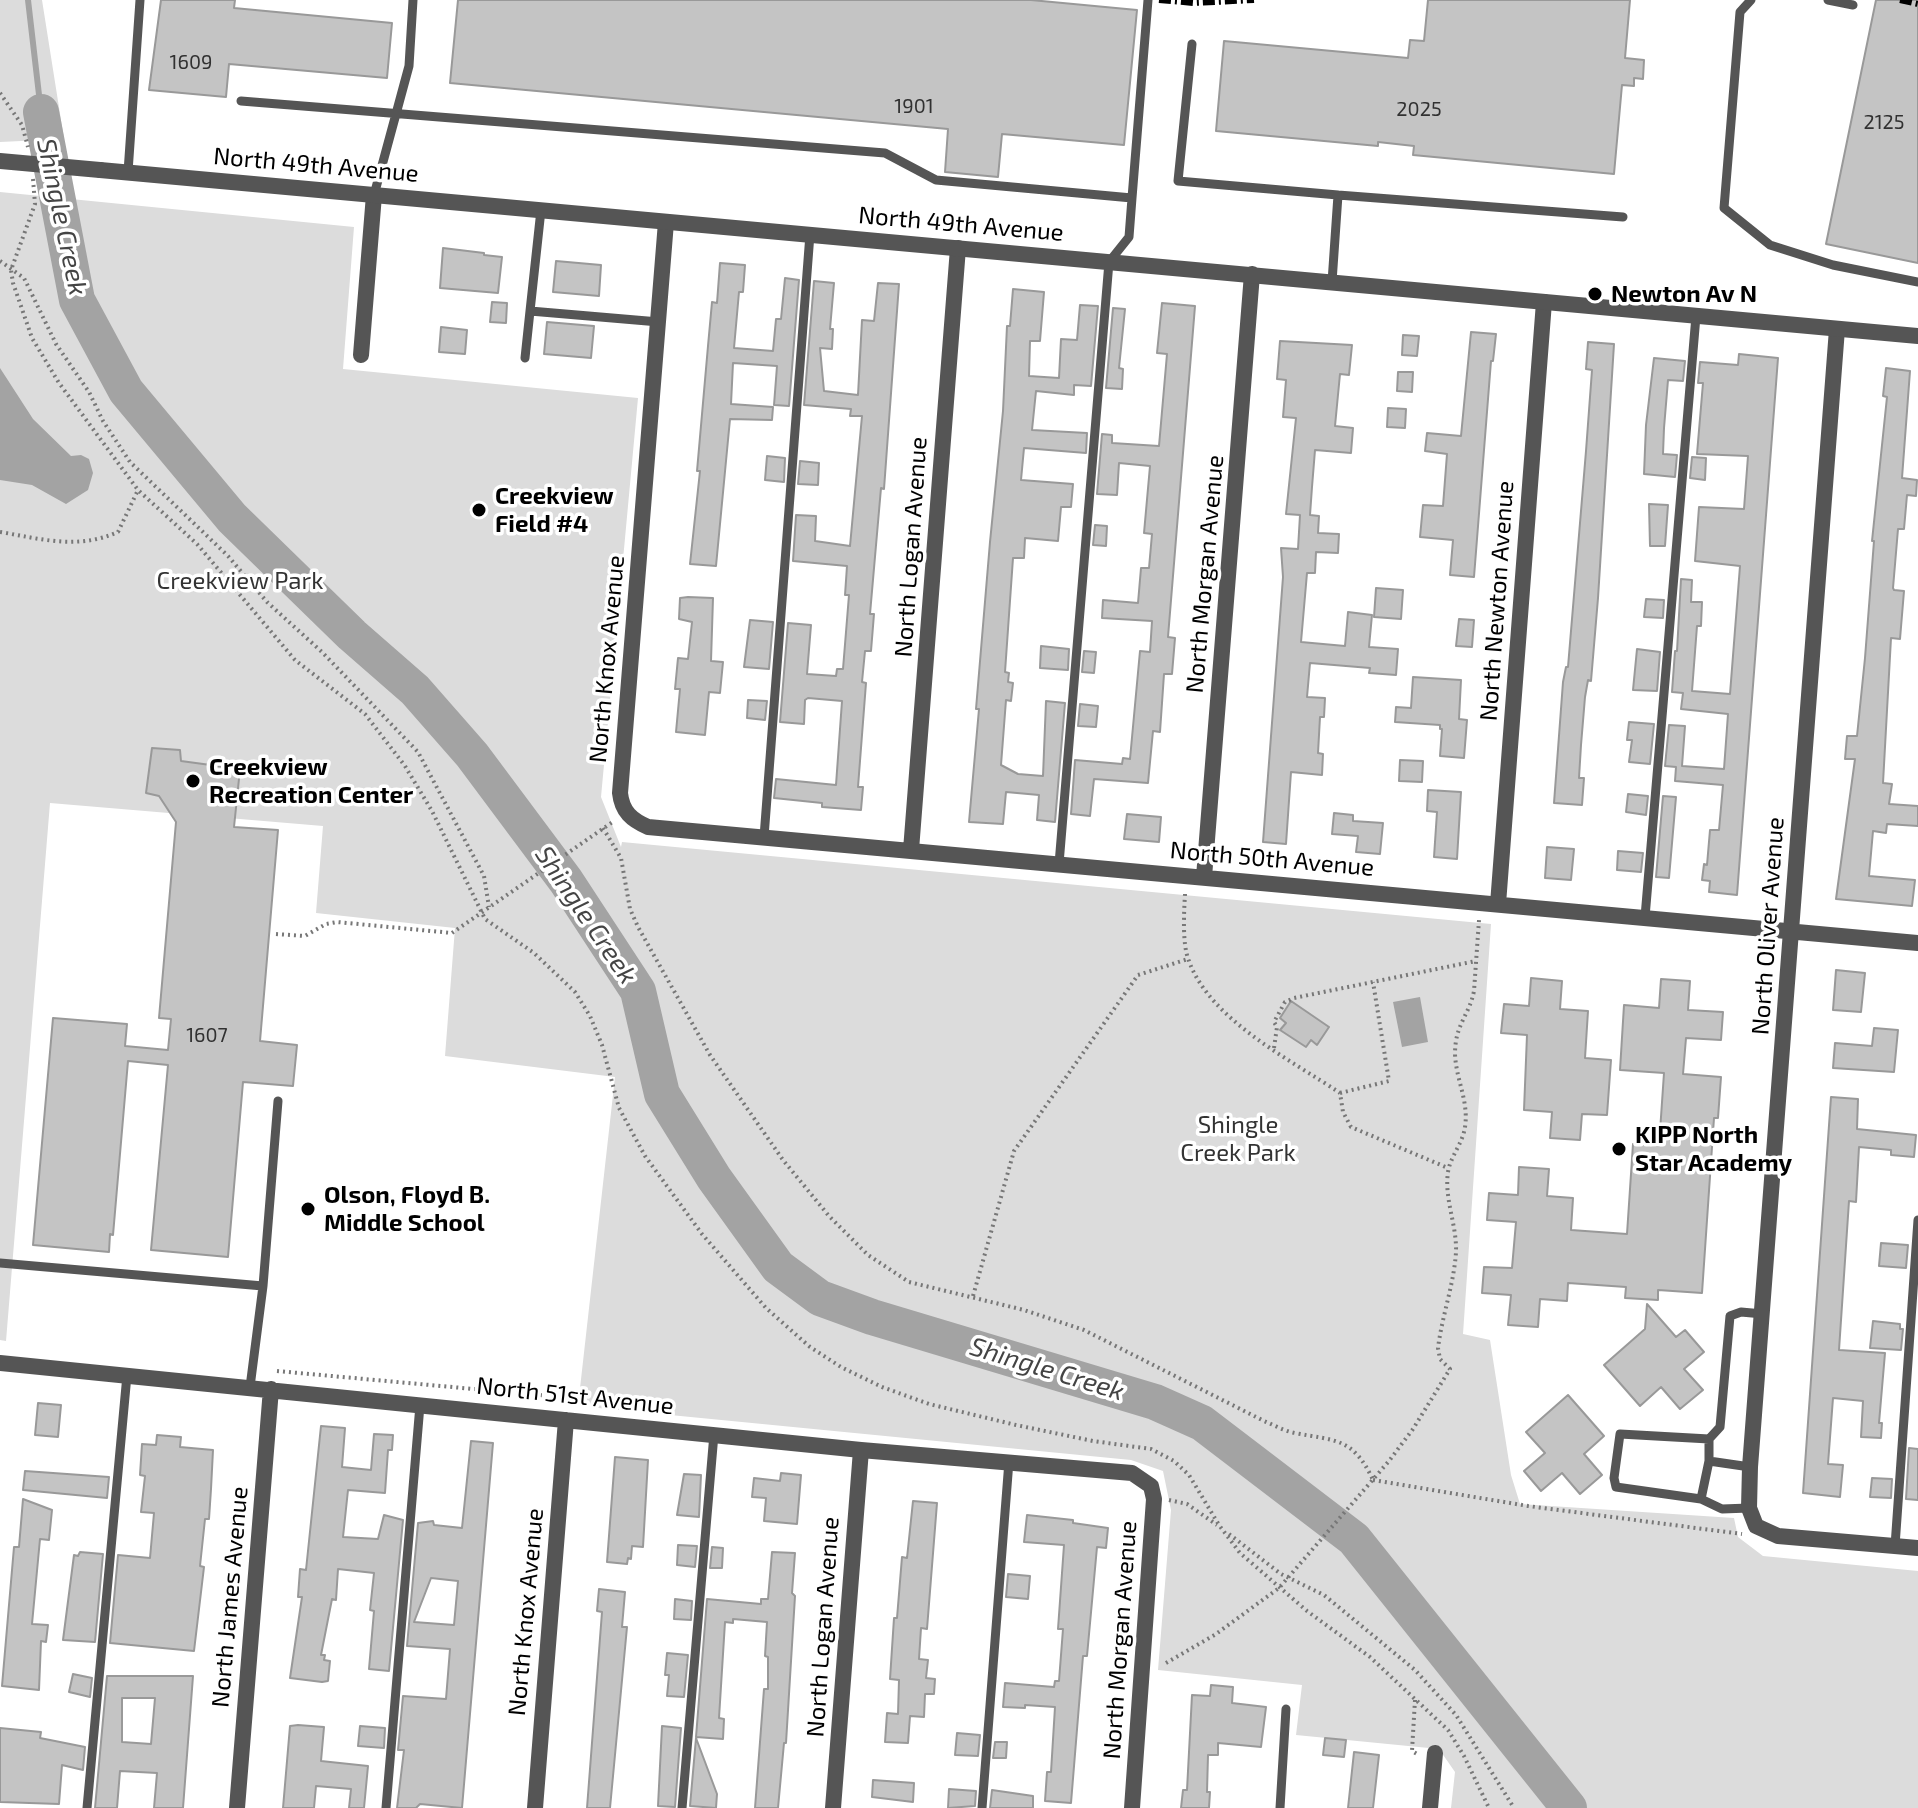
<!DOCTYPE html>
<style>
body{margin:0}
canvas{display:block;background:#fff}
</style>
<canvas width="1918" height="1808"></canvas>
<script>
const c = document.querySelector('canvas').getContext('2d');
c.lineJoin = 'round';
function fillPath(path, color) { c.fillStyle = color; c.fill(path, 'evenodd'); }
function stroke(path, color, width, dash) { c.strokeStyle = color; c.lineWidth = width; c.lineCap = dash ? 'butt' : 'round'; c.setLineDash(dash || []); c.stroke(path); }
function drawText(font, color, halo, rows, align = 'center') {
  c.font = font + ' "Exo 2",sans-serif'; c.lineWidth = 7; c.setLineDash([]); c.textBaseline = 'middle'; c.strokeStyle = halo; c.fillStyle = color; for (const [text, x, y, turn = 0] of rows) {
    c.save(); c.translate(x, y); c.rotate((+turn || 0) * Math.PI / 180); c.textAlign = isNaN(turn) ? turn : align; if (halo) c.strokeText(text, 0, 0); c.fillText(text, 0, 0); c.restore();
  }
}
const green = new Path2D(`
 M0,0h42l22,139 -64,3z
 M0,192l354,35 -11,142 295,29 -37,399 20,50 1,-5 869,82 -28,410 27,6 21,135 9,29 214,14 4,19 25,19 155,15v237h-467l4,-36 -16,-23 -143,-14 6,-50 -144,-15 13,-160 -8,-39 -32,-11 -553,-54 37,-329 -170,-21 10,-128 -139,-15 7,-87 -273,-23 -44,538 -6,-1z`);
const water = new Path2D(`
 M0,368l33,51 38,37 10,-1 8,4 4,14 -5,17 -22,14 -34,-19 -32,-5z
 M1420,997l8,45 -26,5 -9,-45z`);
const stream = new Path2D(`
 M28,0l13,112`);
const river = new Path2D(`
 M41,112l36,188 49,91 106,127 120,117 63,55 57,65 94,126 72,110 24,103 52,84 64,89 42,31 52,19 283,85 47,21 152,116 215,269`);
const building = new Path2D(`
 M161,0h74l-1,8 158,15 -5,55 -158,-14 -3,33 -77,-7z
 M458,0h573l106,10 -13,135 -122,-11 -4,43 -53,-5 3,-43 -498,-46z
 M1428,0h202l-5,58 19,2 -1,19 -9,-1v8l-12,-1 -8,89 -201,-19 1,-9 -36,-4v4l-162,-15 8,-90 184,17 2,-18 14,1z
 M1876,0h42v263l-92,-19z
 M443,248l41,5v2l18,2 -4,36 -58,-5z
 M556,261l45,4 -2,31 -46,-4z
 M720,263l25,2 -2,27h-4l-5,56 39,3 3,-32h5l4,-41 14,2 -10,126 -15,-1 3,-39 -44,-3 -2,41 42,3 -1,13 -42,-1 -14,147 -26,-2 10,-93h-3l11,-125 4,-44 5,1z
 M814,281l20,2 -4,46h3l-1,20 -12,-1 4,43 34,4 4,-75 12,1 4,-38 21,1 -15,205 -3,-1 -11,126h4l-3,37h-6l-3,31 4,1 -8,104h5l-2,23 -39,-3v-4l-48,-5 2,-19 60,6 6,-84 -34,-3 -3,2 -1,24 -24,-2 8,-99 23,2 -4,49 29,2 1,-7h6l6,-74h-4l2,-29 -54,-5 3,-46 20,1 -1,25 35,5 12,-130h-12l1,-7 -47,-4z
 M1013,289l31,3 -4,49h-10l-1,35 30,2 2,-39 16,1 3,-35 18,1 -7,80 -17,-1v10l-38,-4 -4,39 55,3 -1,20 -62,-5 -3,32 52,4 -2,23h-10l-3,34 -33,-3 -1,20h-11l-8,114 4,1 -1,9 5,1 -2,18 -5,-1 -5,65 17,9 25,2 3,-75 19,2 -10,119 -18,-2 2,-25 -33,-3 -3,32 -34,-2 10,-113h-3l14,-167 13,-131 4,-85h3z
 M492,302l15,1 -1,20 -16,-1z
 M1162,303l33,3 -27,331 7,1 -3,36h-8l-4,58 -7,-1 -5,52 -54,-4 -4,37 -19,-2 4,-54 47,4 1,-6 7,1 10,-108 10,1 2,-31 -50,-3 1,-18 35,3 3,-35h8l3,-34 -8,-1 6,-67 -31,-3 -2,32 -20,-1 5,-60 10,1v8l47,3 8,-92 -10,-1z
 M1113,308l12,1 -6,59 4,1 -1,20 -16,-1z
 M547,322l47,4 -3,32 -47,-4z
 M441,327l26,3 -2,24 -26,-2z
 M1471,332l25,2 -3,27h-2l-17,216 -24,-2 3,-35 -33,-3 3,-32 20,1 4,-52 -22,-3 2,-18 34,3z
 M1403,335l16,1 -2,20 -15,-1z
 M1280,341l72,4 -3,30 -9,-1 -5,52 18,2 -2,25 -36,-3 -3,37 -2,28 9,1 -1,17 21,1 -1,19 -22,-1 -1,21h-8l-6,69 44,4 3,-34 24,3 -3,32 29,2 -2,26 -27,-2 1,-5 -60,-5 -3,34 18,1 -1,19h-4l-2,36 5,1 -1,21 -31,-3 -5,72 -23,-2 20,-265 -2,-29 17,1 2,-34 -14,-1 10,-96 -13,-1 3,-37 -9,-1z
 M1588,342l26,2 -16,254 -7,83 -3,-1 -3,17 -4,48 -2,33h5l-2,27 -28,-2 9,-121 3,-15h2l18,-216 6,-81 -6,-1z
 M1739,354l39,4 -41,537 -28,-3 1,-11 -8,-1 2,-16 3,1 3,-35h9l4,-45 -48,-4 1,-14 -11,-1 4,-41 16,1 -3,40 42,3 4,-55 -47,-5 2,-16 -11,-1 3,-41h2l4,-72 11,1 -1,22h11l-1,24h-4l-5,65 38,3 10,-128 -45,-5 4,-54 45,2 4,-53 -51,-2 6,-71h-5l2,-21 38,3z
 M1654,358l31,3 -2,20 -15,-1 -4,48 -1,26 14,1 -2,22 -31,-3 2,-49z
 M1886,368l24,3 -8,107 15,2 -1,16 -9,-1 -3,34h-6l-5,59 1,2 10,1 -4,48 -9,-1 -8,145 9,1 -3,20 29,2v20l-31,-2 -1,9 -13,-2 -4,45 46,4 -3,26 -76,-7 19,-140h-10l2,-23h10l8,-78 9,-117h-2l15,-144 -4,-1z
 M1398,372h15l-1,20 -15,-1z
 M1388,408l18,1 -1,19 -18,-1z
 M767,456l18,2 -1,24 -19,-2z
 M1692,457l14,1 -1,22 -15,-2z
 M800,461l19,2 -1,22 -20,-1z
 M1649,504l19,1 -3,41h-15z
 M1095,525l12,1 -1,20 -13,-1z
 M1376,588l27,2 -2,29 -27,-2z
 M688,597l25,1 -2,63 12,1 -3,31 -11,-1 -4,43 -29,-3 4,-43h-5l3,-31 10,1 4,-37 -13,-3 1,-21z
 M1646,599l18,1 -1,18 -19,-1z
 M1459,619l15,1 -2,27 -16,-1z
 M750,620l23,2 -4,47 -25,-2z
 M1041,646l28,3 -1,21 -28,-2z
 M1637,649l23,3 -3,39 -24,-1z
 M1084,651l12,1 -2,21 -12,-1z
 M1413,677l48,3 -2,39 8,1 -3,38 -24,-2 2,-27h-2v-4l-45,-3 1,-15 15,1z
 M748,700l19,1 -2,19 -18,-2z
 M1080,704l18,2 -2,21 -18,-1z
 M1629,722l25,2 -4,40 -21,-2 3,-22h-5z
 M152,748l28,2 1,11 59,8 -6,58 44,3 -18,211 37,4 -4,41 -50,-4 -15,175 -77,-7 17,-185 -40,-4 -15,174 -3,-1 -1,18 -76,-7 20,-227 74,6 -2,22 43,4 3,-31 -12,-1 17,-196 -17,-26 -13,-3z
 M1400,760l23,1 -1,21 -23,-1z
 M1428,790l33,2 -4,67 -23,-2 3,-45 -10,-1z
 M1628,794l20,2 -2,19 -20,-3z
 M1663,796l13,1 -7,81 -13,-1z
 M1334,813l19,2v6l30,2 -3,31 -24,-2 2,-16 -26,-2z
 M1127,814l34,3 -2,25 -35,-3z
 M1547,847l27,2 -3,31 -26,-2z
 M1618,851l25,2 -2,19 -24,-2z
 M1836,970l29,3 -4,39 -28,-2z
 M1531,978l31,3 -2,28 28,2 -3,47 26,2 -4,55 -25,-1 -2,26 -30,-2 2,-26 -28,-2 3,-75 -26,-2 3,-29 25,2z
 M1661,979l29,2 -2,29 35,2 -2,28 -35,-2 -3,36 38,3 -3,41h-4l-12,175 -44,-3v10l-33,-2 1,-11 -58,-4 -1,18 -27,-2 -2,28 -30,-2 3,-30 -29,-2 2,-26 28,1 4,-46 -29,-2 2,-27 29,2 1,-28 30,2 -2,27 26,2 -2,32 56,4 6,-90 26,2 5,-73 -44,-3 4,-65 35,3z
 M1291,1001l38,26 -12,18 -6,-5 -5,7 -26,-17 6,-7 -6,-5z
 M1874,1028l24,2 -4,42 -61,-4 2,-25 37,3z
 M1831,1097l27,2 -1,30 59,6 -2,22 -23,-2v-5l-32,-3 -3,55 -7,-1 -10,149 46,3 -6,70h3l-1,15 -20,-1 2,-36 -30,-3 -5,66 15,1 -3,32 -37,-4z
 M1881,1243l27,2 -2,23 -27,-2z
 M1647,1304l29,33 9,-7 19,22 -20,17 19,21 -23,19 -19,-22 -21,19 -36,-41 41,-36z
 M1873,1321l27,3v5h3l-2,21 -31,-2z
 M1568,1395l36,41 -20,18 18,21 -22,19 -18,-21 -21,18 -17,-20 21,-18 -19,-21z
 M38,1403l23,2 -3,32 -23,-2z
 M321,1426l24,2 -3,39 29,3 3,-36 19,1 -1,15h-4l-3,43 -37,-3 -5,47 35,2 6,-24 19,5 -14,151 -20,-2 5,-58 -4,-1 4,-37 -36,-4 -2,31 -4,-1 -11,56h4l-1,5 6,1 -2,20 -6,1 -32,-4 12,-81h-4l2,-28 6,1z
 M157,1435l24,2 -1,10 33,3 -2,39 -2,30h-4l-5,47 4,1 -10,84 -84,-8 8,-88 32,3 4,-45 -13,-1 4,-36 -5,-1 2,-31 14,1z
 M471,1441l22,2 -31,365 -42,-4 -4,4h-19l7,-58h-6l5,-54 43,3 4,-50 -43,-3 11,-123 15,-2 1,4 28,3zM431,1578l27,3 -4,44 -40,-3z
 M1909,1448l9,1v51l-12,-1z
 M615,1457l33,3 -5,87 -11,-1 -1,13 -3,-1 -1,6 -20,-2z
 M25,1471l84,6 -2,21 -84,-8z
 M781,1473l20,2 -4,49 -33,-3 2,-23 -14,-1 2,-19 26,3z
 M684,1474l17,1 -2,42 -22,-2z
 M1872,1478l20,1 -1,19 -21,-1z
 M23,1499l29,11 -3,30 -9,-1 -8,85 16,1 -2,17 -5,-1 -2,49 -37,-4 12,-139h5z
 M913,1501l24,2 -10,126 -6,-1 -2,31 9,1 -2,18 9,1 -1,15h-9l-1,23 -14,-1 -2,27 -23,-1 2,-29 11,1 1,-34 -9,-1 4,-61h3l5,-61 5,1z
 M1027,1515l46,5v3l35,5 -2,20 -9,-1 -10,109h-4l-12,147 -26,-2 2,-29h4l4,-65 -30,-2v3l-22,-1 2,-24 49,4 1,-6h4l4,-52h-5l6,-84 -40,-3z
 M678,1545l19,1 -2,21 -18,-2z
 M712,1547l11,1 -1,20h-12z
 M80,1552l23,2 -8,88 -32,-2 11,-85 4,1z
 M772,1552l23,1 -3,40 3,3 -9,147h-2l-6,65h-23l9,-119h4v-32l-3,-1 2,-34 -34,-3v4l-8,-1 -6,96 5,1 -1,20 -27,-2 11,-138 54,5v-5h7z
 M1008,1574l22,2 -2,23 -22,-2z
 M599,1589l26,3 -3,35h5l-17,181h-23l15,-196 -5,-1z
 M675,1599l17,2 -1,19 -17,-1z
 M667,1653l21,2 -4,42 -17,-1 2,-21h-4z
 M73,1674l19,4 -2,19 -21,-5z
 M107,1676h86l-10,132h-29l3,-35 -37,-2 -3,37h-22zM122,1698h33l-4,46 -29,-2z
 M1211,1685l22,2 -1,16 34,4 -5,40 -43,-4v12h-10l-1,37h3l-1,16h-28l2,-18h4l5,-95 18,1z
 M298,1725l26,2 -3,34 47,5 -4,42h-15l2,-19 -35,-3 -2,22h-31l7,-82z
 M360,1726l25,2 -1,20 -26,-2z
 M662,1726l19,2 -6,79 -17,-1z
 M0,1728l41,4 -1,6 45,9 -2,23 -21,-5 -3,39 -59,-2z
 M957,1733l23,2 -2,21 -23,-1z
 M696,1738l21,56 -1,14 -26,-2z
 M1325,1738l21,2 -2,17 -21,-2z
 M995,1742h12l-1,16h-13z
 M1354,1752l25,3 -6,53h-25z
 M873,1780l41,3 -1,19 -41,-5z
 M949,1789l27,2 -1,15 -27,2z
 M992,1790l41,6v12h-43z`);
const path = new Path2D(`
 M0,93l22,32 6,22
 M33,179l2,25 -24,66 2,13 19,55 27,45 79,107 59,54 98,116 70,54 40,52 27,45 53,108 49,34 41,39 15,24 12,29 17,63 26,48 57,78 64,74 44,39 31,20 41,20 47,17 87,21 77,16 58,8 23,12 15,14 30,50 21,28 67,58 63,46 78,73 16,26 25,52
 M0,261l24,17 32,66 33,48 14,29 27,41 98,94 39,46 55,50 96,100 66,124 5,31
 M0,532c42,7 77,18 118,0l20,-42
 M603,828l18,30 9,51 8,18 72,128 73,105 46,56 39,39 41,27 115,28 60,20 180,91c10,4 20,10 31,12 40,8 58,4 78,47
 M1185,894c-1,18 -3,51 4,67 21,59 102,99 151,132l3,19 8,15 97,41
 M276,934l29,2 21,-12 11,-2 115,11 162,-112
 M1274,1048l3,-21 -3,-5 11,-20 9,-4 182,-37
 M1340,1093l49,-12 -16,-99
 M973,1296l41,-145 124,-176 50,-16
 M277,1371l284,26 3,3
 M1373,1480l155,26 214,28
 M1169,1500l18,4 30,21
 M1229,1534l52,40 43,21 91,75 41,45 58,93
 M1166,1663l50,-29 63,-46 110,-127 24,-32 37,-60 -10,-10 -2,-11c4,-32 16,-64 18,-96 1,-27 -12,-53 -8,-80 2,-15 15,-29 17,-45 4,-26 -9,-47 -10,-73 0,-30 14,-38 19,-63l5,-71
 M1415,1700l-3,51 5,3`);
const service = new Path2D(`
 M1751,0l-11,12 -16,196 46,37 63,20 85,17
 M1828,0l25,5
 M1192,44l-14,137 160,14
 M241,101l644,52 51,27 196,18 -3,39 -20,25 -50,602
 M128,172l12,-172
 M374,195l35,-129 4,-66
 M1132,198l16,-198
 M541,210l-11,101 129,11
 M1332,282l6,-87 285,22
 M525,358l5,-47
 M764,837l46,-603
 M1645,917l51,-601
 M0,1263l263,23 -13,101
 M263,1286l15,-185
 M1709,1439v22l41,6
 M1701,1499l8,-38
 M1749,1508l-27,1 -21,-10 -85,-12 -2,-9 6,-44 89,5 11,-12 10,-111 11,-4 22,2
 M1895,1546l23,-326
 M87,1808l40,-433
 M386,1808l34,-403
 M682,1808l32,-374
 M982,1808l27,-347
 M1280,1808l6,-99`);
const minor = new Path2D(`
 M666,222l-46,571c2,19 12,27 28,34l1270,116
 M1837,329l-87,1138 -1,41 7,18 22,10 140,12
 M361,355l13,-160
 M911,850l47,-602
 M1204,877l48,-603
 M1498,904l46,-602
 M0,1363l861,87 271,23 19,13 3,13 -22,309
 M237,1808l34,-419
 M535,1808l31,-388
 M833,1808l28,-358
 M1430,1808l5,-55`);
const tertiary = new Path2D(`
 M100,170l1818,166`);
const rail = new Path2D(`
 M1159,0l35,3 60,-3
 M1900,0l18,4`);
const tertiaryBridge = new Path2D(`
 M0,161l100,9`);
const markers = [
 [1595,294,8,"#000"],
 [479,510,8,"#000"],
 [193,781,8,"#000"],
 [1619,1149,8,"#000"],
 [308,1209,8,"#000"]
];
const numberNames = [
 ["1609",191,62],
 ["1901",914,106],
 ["2025",1419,109],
 ["2125",1884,122],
 ["1607",207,1035]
];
const streetNames = [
 ["North 49th Avenue",316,165,5],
 ["North 49th Avenue",961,224,5],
 ["North Logan Avenue",911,547,-86],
 ["North Morgan Avenue",1205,574,-85],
 ["North Newton Avenue",1497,601,-86],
 ["North Knox Avenue",607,659,-85],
 ["North 50th Avenue",1272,859,5],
 ["North Oliver Avenue",1768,926,-86],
 ["North 51st Avenue",575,1396,6],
 ["North James Avenue",230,1597,-85],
 ["North Knox Avenue",526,1612,-85],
 ["North Logan Avenue",823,1627,-86],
 ["North Morgan Avenue",1120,1640,-86]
];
const poiNames = [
 ["Newton Av N",1611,294],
 ["Creekview",495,496],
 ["Field #4",495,524],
 ["Creekview",209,767],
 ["Recreation Center",209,795],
 ["KIPP North",1635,1135],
 ["Star Academy",1635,1163],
 ["Olson, Floyd B.",324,1195],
 ["Middle School",324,1223]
];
const parkNames = [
 ["Creekview Park",240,581],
 ["Shingle",1238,1125],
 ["Creek Park",1238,1153]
];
const waterNames = [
 ["Shingle Creek",62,217,78],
 ["Shingle Creek",586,915,56],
 ["Shingle Creek",1047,1369,17]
];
fillPath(green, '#dcdcdc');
fillPath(water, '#a3a3a3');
stroke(stream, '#a3a3a3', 6);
stroke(river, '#a3a3a3', 36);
fillPath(building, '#c4c4c4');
stroke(building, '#999', 2);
stroke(path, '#777', 4, [2, 4]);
stroke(service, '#555', 9);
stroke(minor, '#555', 16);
stroke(tertiary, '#555', 16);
stroke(rail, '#000', 6, [12, 4, 2, 4]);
stroke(tertiaryBridge, '#555', 16);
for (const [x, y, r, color] of markers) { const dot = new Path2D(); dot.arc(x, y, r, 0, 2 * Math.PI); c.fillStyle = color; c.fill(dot); stroke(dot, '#fff', 3); }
drawText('20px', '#313131', null, numberNames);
drawText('24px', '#000', '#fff', streetNames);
drawText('bold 24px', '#000', '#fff', poiNames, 'left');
drawText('24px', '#333', '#fff', parkNames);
drawText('italic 26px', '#444', '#fff', waterNames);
</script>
